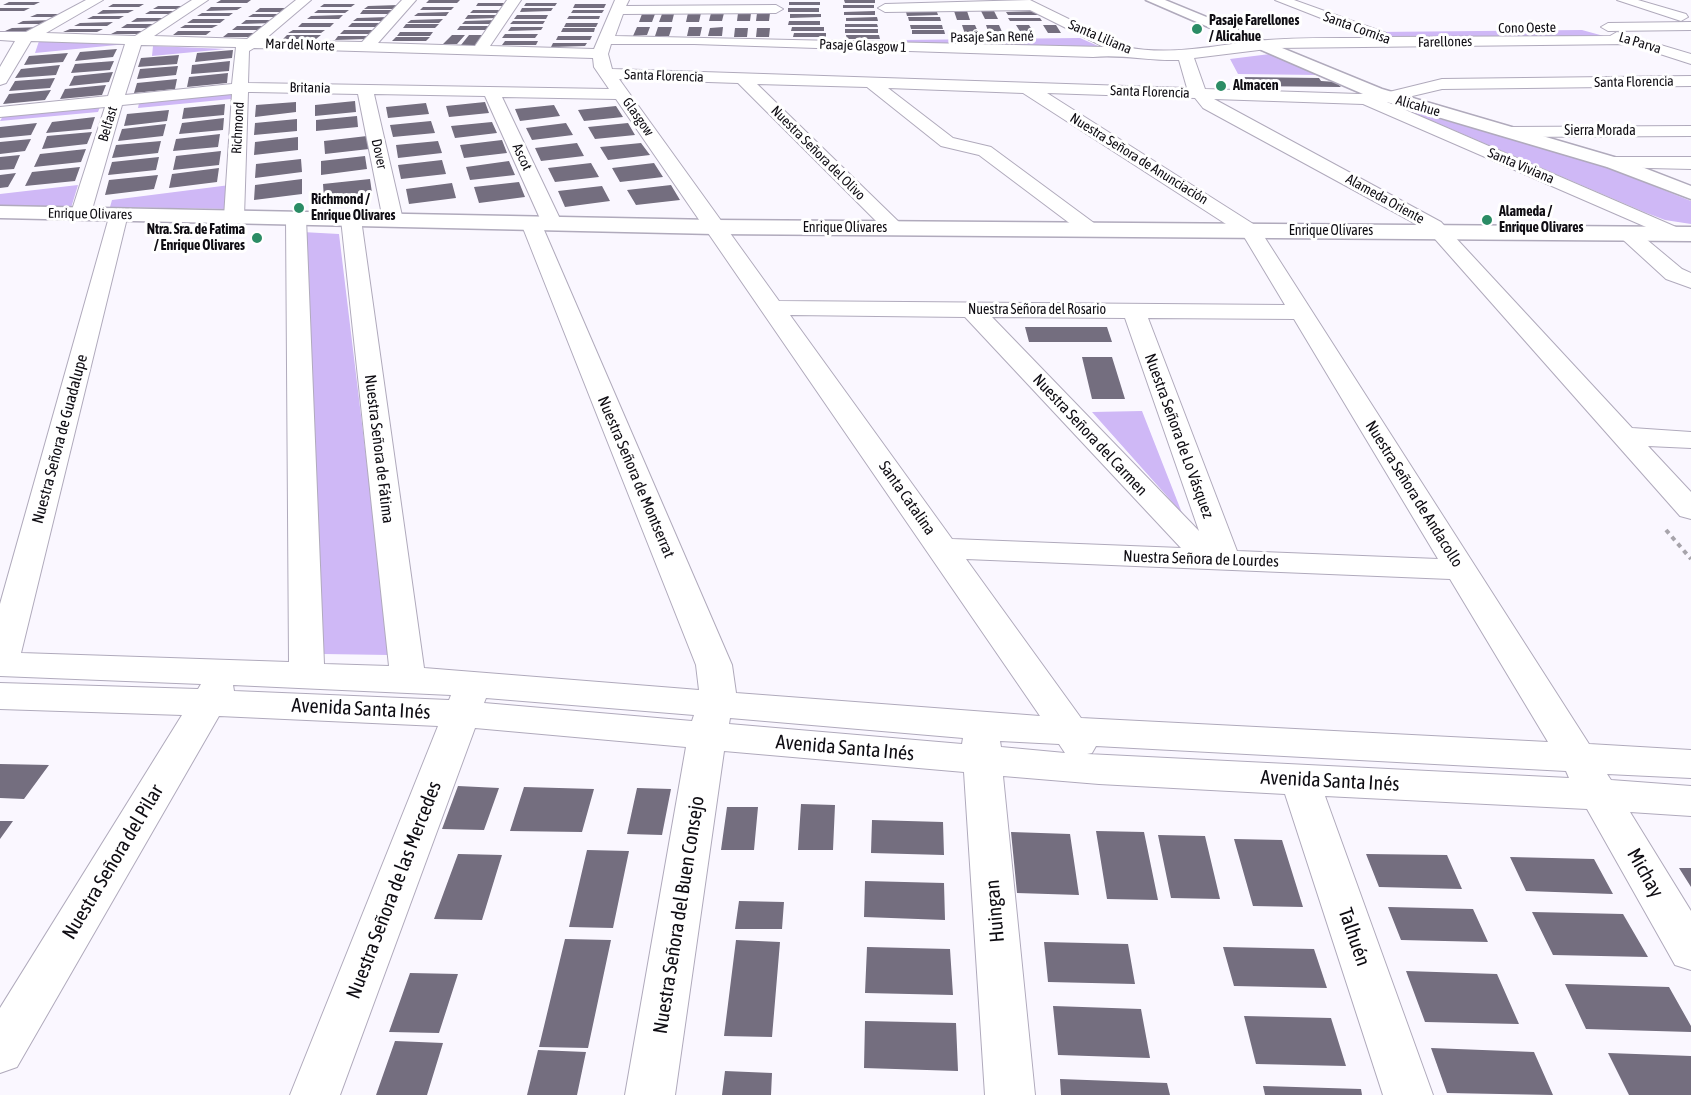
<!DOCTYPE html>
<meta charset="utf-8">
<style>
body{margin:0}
canvas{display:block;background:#faf7ff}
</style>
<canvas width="1691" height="1095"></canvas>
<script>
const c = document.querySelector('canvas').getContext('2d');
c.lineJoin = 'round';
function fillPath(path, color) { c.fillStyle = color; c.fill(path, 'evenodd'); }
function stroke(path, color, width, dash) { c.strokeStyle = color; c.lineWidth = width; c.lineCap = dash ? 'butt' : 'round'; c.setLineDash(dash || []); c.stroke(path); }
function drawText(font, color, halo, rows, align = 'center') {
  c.font = font + ' "Asap Condensed",sans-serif'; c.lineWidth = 6; c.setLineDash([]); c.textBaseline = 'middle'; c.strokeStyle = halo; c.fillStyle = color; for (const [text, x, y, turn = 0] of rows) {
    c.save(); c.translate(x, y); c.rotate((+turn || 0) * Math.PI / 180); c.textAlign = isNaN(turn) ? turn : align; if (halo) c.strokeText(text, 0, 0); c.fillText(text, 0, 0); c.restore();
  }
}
const green = new Path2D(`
 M1582,30l29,8 -213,2 -22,-8z
 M1080,38l25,11 -201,-5 -1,-4z
 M39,41l88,3 -92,9z
 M153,46l73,3 -74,7z
 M1270,54l48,21 -80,-1 -8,-15z
 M232,94l-1,5 -93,9 1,-5z
 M100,107l-2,5 -98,9 3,-5z
 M1407,110l182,50 102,41v23l-26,-4 -21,-8z
 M78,185l-7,23 -71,-1v-13z
 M230,185l-2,24 -118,-2 2,-7z
 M302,232l37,2 51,421 -67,-1z
 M1142,411l40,102 -90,-101z`);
const building = new Path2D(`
 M221,0h30l-4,3h-31z
 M429,0h31l-3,3h-31z
 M844,0h31v3h-30z
 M9,2h31l-6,3h-31z
 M789,2h31v3h-31z
 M478,3h31l-3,3h-30z
 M526,3h31l-2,3h-31z
 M113,4h31l-5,3h-31z
 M324,4h31l-4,3h-31z
 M575,4h31l-2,4h-31z
 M399,5l-4,4h-31l4,-3z
 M843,5h31v3h-31z
 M158,6h31l-5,3h-31z
 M211,7h31l-5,3 -31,1z
 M423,7h31l-3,3h-31z
 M0,8h30l-6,3h-24z
 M260,8h31l-4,4h-32z
 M522,8h31l-2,3 -31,1z
 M788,8h31v4h-31z
 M103,10h31l-6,3 -31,1z
 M318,10h31l-4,3h-31z
 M363,10h32l-4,4h-31z
 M473,10h31l-3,3h-31z
 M573,10h31l-2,3h-31z
 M150,11h31l-5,3h-31z
 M875,11v4h-31v-3z
 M954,11h13l3,9h-13z
 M981,11h13l4,8h-13z
 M1038,11l1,4h-31l-2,-3z
 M449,12l-3,4h-32l4,-3z
 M906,12h31l1,3 -31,1z
 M202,13h31l-4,3h-32z
 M688,13h13l-2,9h-13z
 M711,13h13l-2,8h-13z
 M738,13h13l-1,8h-13z
 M757,13h13l-1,8h-13z
 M37,14h31l-6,3h-32z
 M253,14h31l-4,3h-32z
 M642,14h13l-3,8h-13z
 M662,14h12l-2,8h-13z
 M790,14h31v3l-31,1z
 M343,15l-4,4h-32l4,-3z
 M468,15h31l-2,3 -32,1z
 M517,15h31l-2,4h-32z
 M93,16h31l-5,3h-32z
 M569,16h31l-1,3h-32z
 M389,17l-4,4h-32l4,-3z
 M877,17l1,4h-32v-3z
 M908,17h32l1,4h-32z
 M137,18h32l-6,3 -32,1z
 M1008,18h32l2,3h-32z
 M193,19h32l-5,4h-33z
 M443,19l-4,4h-32l4,-3z
 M55,20l-6,4h-32l6,-3z
 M246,20h32l-5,3 -32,1z
 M497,20l-3,4h-32l3,-3z
 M513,21h32l-2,3h-33z
 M789,21h31v4h-32z
 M113,22l-6,4h-33l6,-3z
 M302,23h32l-4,4h-32z
 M352,23h32l-4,4h-32z
 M566,23h32l-2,4h-32z
 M127,24h32l-6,4h-32z
 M406,24h33l-4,4h-32z
 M845,24h32l1,3h-33z
 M185,25h33l-6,3h-32z
 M910,25h32l1,4h-32z
 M962,25h13l4,9h-14z
 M986,25h13l4,9h-14z
 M1016,25h13l5,8h-13z
 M1043,25h13l5,8h-13z
 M237,26h33l-5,4h-33z
 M460,26h32l-3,4h-32z
 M44,27l-6,4h-33l7,-3z
 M511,27h32l-2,3 -33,1z
 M637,27h13l-3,8 -14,1z
 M658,27h14l-3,9h-14z
 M689,27h13l-2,9h-13z
 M723,27l-1,9h-14l2,-8z
 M792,27h32v4h-33z
 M563,28h32l-1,4h-33z
 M735,28h13l-1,9h-13z
 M757,28h13l-1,9h-13z
 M70,29h33l-6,3h-34z
 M845,29h33v4h-33z
 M293,30h32l-4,3h-33z
 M344,30h33l-4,4h-33z
 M912,30h32l1,4h-33z
 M117,31h33l-6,3h-33z
 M178,31h33l-5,4h-33z
 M400,32h33l-3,4h-33z
 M228,33h33l-4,4h-34z
 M794,33h32v4h-33z
 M505,34h33l-3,4h-33z
 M287,35h34l-5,4h-33z
 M452,35h13l-8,9h-14z
 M469,35h14l-8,10h-14z
 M846,35h33l1,4h-33z
 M338,36h34l-4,3 -33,1z
 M558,36h34l-2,4h-34z
 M396,37h34l-4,4h-34z
 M505,41h33l-2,4h-34z
 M553,43h34l-2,3 -34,1z
 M117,49l-4,8 -38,4 5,-9z
 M233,50l-1,8 -37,4 2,-9z
 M68,53l-5,9 -39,3 5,-9z
 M179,55l-2,9 -39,3 3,-9z
 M114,61l-4,9 -39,3 4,-9z
 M230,61l-1,10 -38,3 1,-9z
 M60,65l-4,10 -41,3 6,-9z
 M178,66l-2,9 -39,4 3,-10z
 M113,72l-4,10 -40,4 5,-10z
 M228,73l-1,10 -40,4 2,-10z
 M1241,77l78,1 2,3 15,1 5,5 -94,-1z
 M55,78l-5,10 -41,3 6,-10z
 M177,79l-2,10 -41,4 3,-10z
 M106,85l-4,10 -42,4 5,-10z
 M51,90l-6,10 -42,4 6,-10z
 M355,101l1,11 -41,4v-11z
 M296,102v10l-41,5 1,-12z
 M485,102l4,11 -40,4 -3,-11z
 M426,103l3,11 -41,4 -2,-11z
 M225,104l-1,11 -42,4 2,-11z
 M554,105l6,11 -40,5 -5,-12z
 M616,106l7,11 -39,4 -6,-11z
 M169,110l-2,11 -43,5 3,-12z
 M357,116l1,11 -42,4v-11z
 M95,117l-4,12 -45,4 6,-11z
 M224,118l-1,12 -44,4 3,-11z
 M297,119v12l-43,4 1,-12z
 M431,121l4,12 -42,4 -3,-12z
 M492,122l5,11 -42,5 -4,-12z
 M37,123l-6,12 -31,3v-11z
 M566,123l7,12 -41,5 -6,-12z
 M628,123l7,12 -40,4 -7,-12z
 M166,124l-3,12 -45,5 4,-12z
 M92,132l-5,12 -45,5 5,-13z
 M220,134l-2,13 -45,4 3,-12z
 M367,136l2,13 -44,5 -1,-13z
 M298,137v13l-44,5 1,-13z
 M31,139l-6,12 -25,3v-12z
 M502,140l5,13 -43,5 -4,-13z
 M161,141l-3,12 -46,5 4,-13z
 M438,141l4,12 -44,5 -2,-13z
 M577,143l7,13 -43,5 -6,-13z
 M641,143l9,12 -42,5 -8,-13z
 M86,149l-5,13 -47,5 6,-13z
 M221,151l-2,14 -46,5 3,-14z
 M20,155l-6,14 -14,1v-13z
 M365,156l2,13 -46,6v-14z
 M159,157l-3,13 -48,5 4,-13z
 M301,159l1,13 -47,6 1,-14z
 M442,160l4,14 -45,5 -3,-14z
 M509,161l6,14 -45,5 -4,-13z
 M591,163l8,14 -44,5 -7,-14z
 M654,163l9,14 -43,5 -8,-14z
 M80,167l-5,14 -50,5 7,-14z
 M219,168l-2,14 -48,6 3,-14z
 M16,173l-8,14 -8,1v-13z
 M158,175l-4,14 -49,6 4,-15z
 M302,179v15l-48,6 1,-15z
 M370,179l2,14 -48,6 -1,-15z
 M519,182l6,15 -46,6 -5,-16z
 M452,183l4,15 -47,6 -3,-15z
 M671,185l9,15 -44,5 -9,-15z
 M602,186l8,15 -45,6 -7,-16z
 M1025,327h82l5,15h-83z
 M1082,357h30l13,42h-33z
 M0,764l49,1 -25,34 -24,-1z
 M458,786l41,2 -15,42 -42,-1z
 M524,787l70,2 -12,43 -72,-1z
 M637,788l34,1 -9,46 -35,-1z
 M801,804l34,1 -2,45h-35z
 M727,807h31l-4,43h-33z
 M872,820l71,2 1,33 -73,-2z
 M0,821h13l-13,18z
 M1096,831l48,1 14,68 -51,-1z
 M1011,832l59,2 9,61 -62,-2z
 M1158,835l47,1 15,63 -49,-1z
 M1234,839l48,1 21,67 -50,-1z
 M587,850l42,1 -16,77 -44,-1z
 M458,854l44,1 -20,65 -48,-1z
 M1366,854l81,1 15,34 -83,-2z
 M1510,857l84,2 19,35 -87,-3z
 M1679,868h12v19z
 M865,881l79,2 1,37 -81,-3z
 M739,901l45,1 -2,27h-47z
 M1388,907l85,2 15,33 -87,-2z
 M1532,912l91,2 25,43 -95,-2z
 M565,939l46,1 -23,108 -49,-1z
 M736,940l44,2 -8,95 -48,-1z
 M1044,942l84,2 7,40 -87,-2z
 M867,947l83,2 3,46 -88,-2z
 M1223,947l91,2 13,39 -93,-2z
 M1406,971l91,3 22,50 -94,-2z
 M410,973l48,1 -19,59 -50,-1z
 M1565,984l104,3 22,39v6l-105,-3z
 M1053,1006l88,3 9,49 -92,-3z
 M1244,1016l87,2 15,48 -90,-2z
 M865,1021l91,2 2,48 -94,-3z
 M395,1041l48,2 -16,52h-51z
 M1431,1048l103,4 19,43 -106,-2z
 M538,1050l48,2 -9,43h-50z
 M1608,1053l83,3v39h-62z
 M725,1071l47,2 -1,22h-49z
 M1060,1079l107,4 3,12h-109z
 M1263,1086l98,3 1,6h-97z`);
const path = new Path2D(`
 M1666,530l25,29`);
const minor = new Path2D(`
 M86,0h17l-57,33 89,3 57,-36h16l-54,36 93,3 49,-39h15l-47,40 98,2 40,-42h14l-38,43 97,3 32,-46h14l-31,46 104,3 21,-49h14l-3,6 150,-1 7,4 -7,4 -153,1 -8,22 489,11 -74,-37 -145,2 -7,-4 7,-4 145,-4 96,47c43,9 86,-1 129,-6 39,-4 78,-3 117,-3l-97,-38h19l92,33 1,4 223,-1 7,-4 74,22v10l-62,-20 -354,4 -81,10 11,31 154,5 30,-2 53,-13 249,-3v10l-249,3 -55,13 296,128 4,4 -4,4 -7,2 -313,-136 -149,-5 227,123 191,206 59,4v16l-43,-2 43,46v27l-11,-3 -253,-286 -224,-122 -8,-10 -148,-5 211,134 331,517 102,6v28l-84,-4 4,6 80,6v30l-61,-4 61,99v59l-16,-5 -88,-156 -262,-13 108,299h-50l-98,-301 -186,-10 -96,-8 32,319h-50l-21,-323 -240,-21 -49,344h-50l61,-348 -211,-19 -135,367h-50l148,-369 -219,-10 -202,351 -17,6v-65l182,-293 -182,-6v-26l198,6 3,-5 -201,-8v-72l111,-394h14l3,4 -107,439 268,9 -3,-444 3,-4h14l3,4 18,446 65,2 -48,-447 3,-4h14l3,4 63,449 275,22 -3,-25 -175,-442 3,-4h14l3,4 191,442 4,28 304,23 -424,-617 -114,-2 60,126 -3,4h-14l-3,-4 -57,-127 -111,-2 29,126 -3,4h-14l-3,-4 -25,-126 -106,-2h-4l-4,125 -3,4h-14l-3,-4 8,-123 -110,11 -31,108 -3,4h-14l-3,-4 34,-106 -105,10v-10l108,-11 17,-52 -94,-3 -25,42 -6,2v-18l15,-26 -15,-1v-8h26zM611,44h83l399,13c29,-3 56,4 86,3l8,28 -575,-19 -4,-15zM141,45l95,2 -4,37 -107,11zM254,48l339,10 1,9 15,22 -361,-6 1,-32zM619,79l119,4 149,149h14l3,-4 -3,-4 -144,-140 110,3 74,59 38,9 105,79h14l3,-4 -3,-4 -107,-79 -38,-9 -65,-50 135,5 220,142 42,70 -506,-4zM790,315l175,2 216,231 -229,-9zM992,317l133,1 74,213zM1148,318l146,1 144,240 -201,-8zM966,559l484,20 98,163 -467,-24zM233,685l218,10 -2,5 -215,-9zM486,698l208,17 -2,6 -208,-18zM730,718l233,20 -1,6 -233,-20zM1000,741l59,3 6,9 -64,-6zM1096,746l470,25 3,7 -482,-24 5,-1z
 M1617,0h21l48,14 2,3 -7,4z
 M1691,22v8l-83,1 -7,-4 7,-4z
 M1691,126v10l-183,1 -9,-5 9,-5z
 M1614,157h77v12l-84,-2 -2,-4z
 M1627,227l7,2 48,40 9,4v15l-25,-9 -46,-42 -3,-4 3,-4z`);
const tertiary = new Path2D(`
 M1146,0h19l217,89 239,70 70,27v13l-84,-32 -237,-70z
 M0,206l714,14 977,7v14l-977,-7 -714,-16z`);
const markers = [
 [1197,29,6,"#2b8c65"],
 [1221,86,6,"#2b8c65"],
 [299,208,6,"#2b8c65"],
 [1487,220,6,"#2b8c65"],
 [257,238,6,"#2b8c65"]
];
const farPoinames = [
 ["Pasaje Farellones",1209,21],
 ["/ Alicahue",1209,37],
 ["Almacen",1233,86],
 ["Richmond /",311,200],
 ["Enrique Olivares",311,216],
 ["Alameda /",1499,212],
 ["Enrique Olivares",1499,228],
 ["Ntra. Sra. de Fatima",245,230,"right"],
 ["/ Enrique Olivares",245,246,"right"]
];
const farStreetnames = [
 ["Santa Cornisa",1357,28,20],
 ["Cono Oeste",1527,28,-1],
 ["Pasaje San René",992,37,-1],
 ["Santa Liliana",1100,37,23],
 ["Farellones",1445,42,-1],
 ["La Parva",1640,43,17],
 ["Mar del Norte",300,45,2],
 ["Pasaje Glasgow 1",863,46,2],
 ["Santa Florencia",664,76,2],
 ["Santa Florencia",1634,82,-1],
 ["Britania",310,88,1],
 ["Santa Florencia",1150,92,2],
 ["Alicahue",1418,106,16],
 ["Glasgow",638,117,55],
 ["Belfast",108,124,-73],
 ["Richmond",238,128,-87],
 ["Sierra Morada",1600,131],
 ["Nuestra Señora del Olivo",818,153,45],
 ["Dover",379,154,78],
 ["Ascot",522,157,65],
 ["Nuestra Señora de Anunciación",1139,159,32],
 ["Santa Viviana",1521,166,23],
 ["Alameda Oriente",1385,199,29],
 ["Enrique Olivares",90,214,1],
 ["Enrique Olivares",845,228],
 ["Enrique Olivares",1331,231],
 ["Nuestra Señora del Rosario",1037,310]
];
const streetNames = [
 ["Nuestra Señora del Carmen",1090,435,47],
 ["Nuestra Señora de Lo Vásquez",1179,436,70],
 ["Nuestra Señora de Guadalupe",60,439,-75],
 ["Nuestra Señora de Fátima",379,449,83],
 ["Nuestra Señora de Montserrat",636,477,67],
 ["Nuestra Señora de Andacollo",1414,494,58],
 ["Santa Catalina",907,498,55],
 ["Nuestra Señora de Lourdes",1201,559,2]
];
const nearStreetnames = [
 ["Avenida Santa Inés",361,709,3],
 ["Avenida Santa Inés",845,748,5],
 ["Avenida Santa Inés",1330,781,3],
 ["Nuestra Señora del Pilar",113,862,-59],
 ["Michay",1645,873,60],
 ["Nuestra Señora de las Mercedes",394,890,-69],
 ["Huingan",995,911,-95],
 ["Nuestra Señora del Buen Consejo",679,915,-81],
 ["Talhuén",1354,937,71]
];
fillPath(green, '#cfb8f6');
fillPath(building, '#746e7f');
stroke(minor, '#b0aabc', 2);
stroke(tertiary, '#b0aabc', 3);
stroke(path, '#a7a4ab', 4, [4.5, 4.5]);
fillPath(minor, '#fff');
fillPath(tertiary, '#fff');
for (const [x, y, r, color] of markers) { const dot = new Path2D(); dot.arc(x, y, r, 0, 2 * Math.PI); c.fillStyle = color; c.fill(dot); stroke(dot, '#fff', 2); }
drawText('bold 14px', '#0f0d13', '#fff', farPoinames, 'left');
drawText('14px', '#0f0d13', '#fff', farStreetnames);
drawText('16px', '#0f0d13', '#fff', streetNames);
drawText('20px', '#0f0d13', '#fff', nearStreetnames);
</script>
